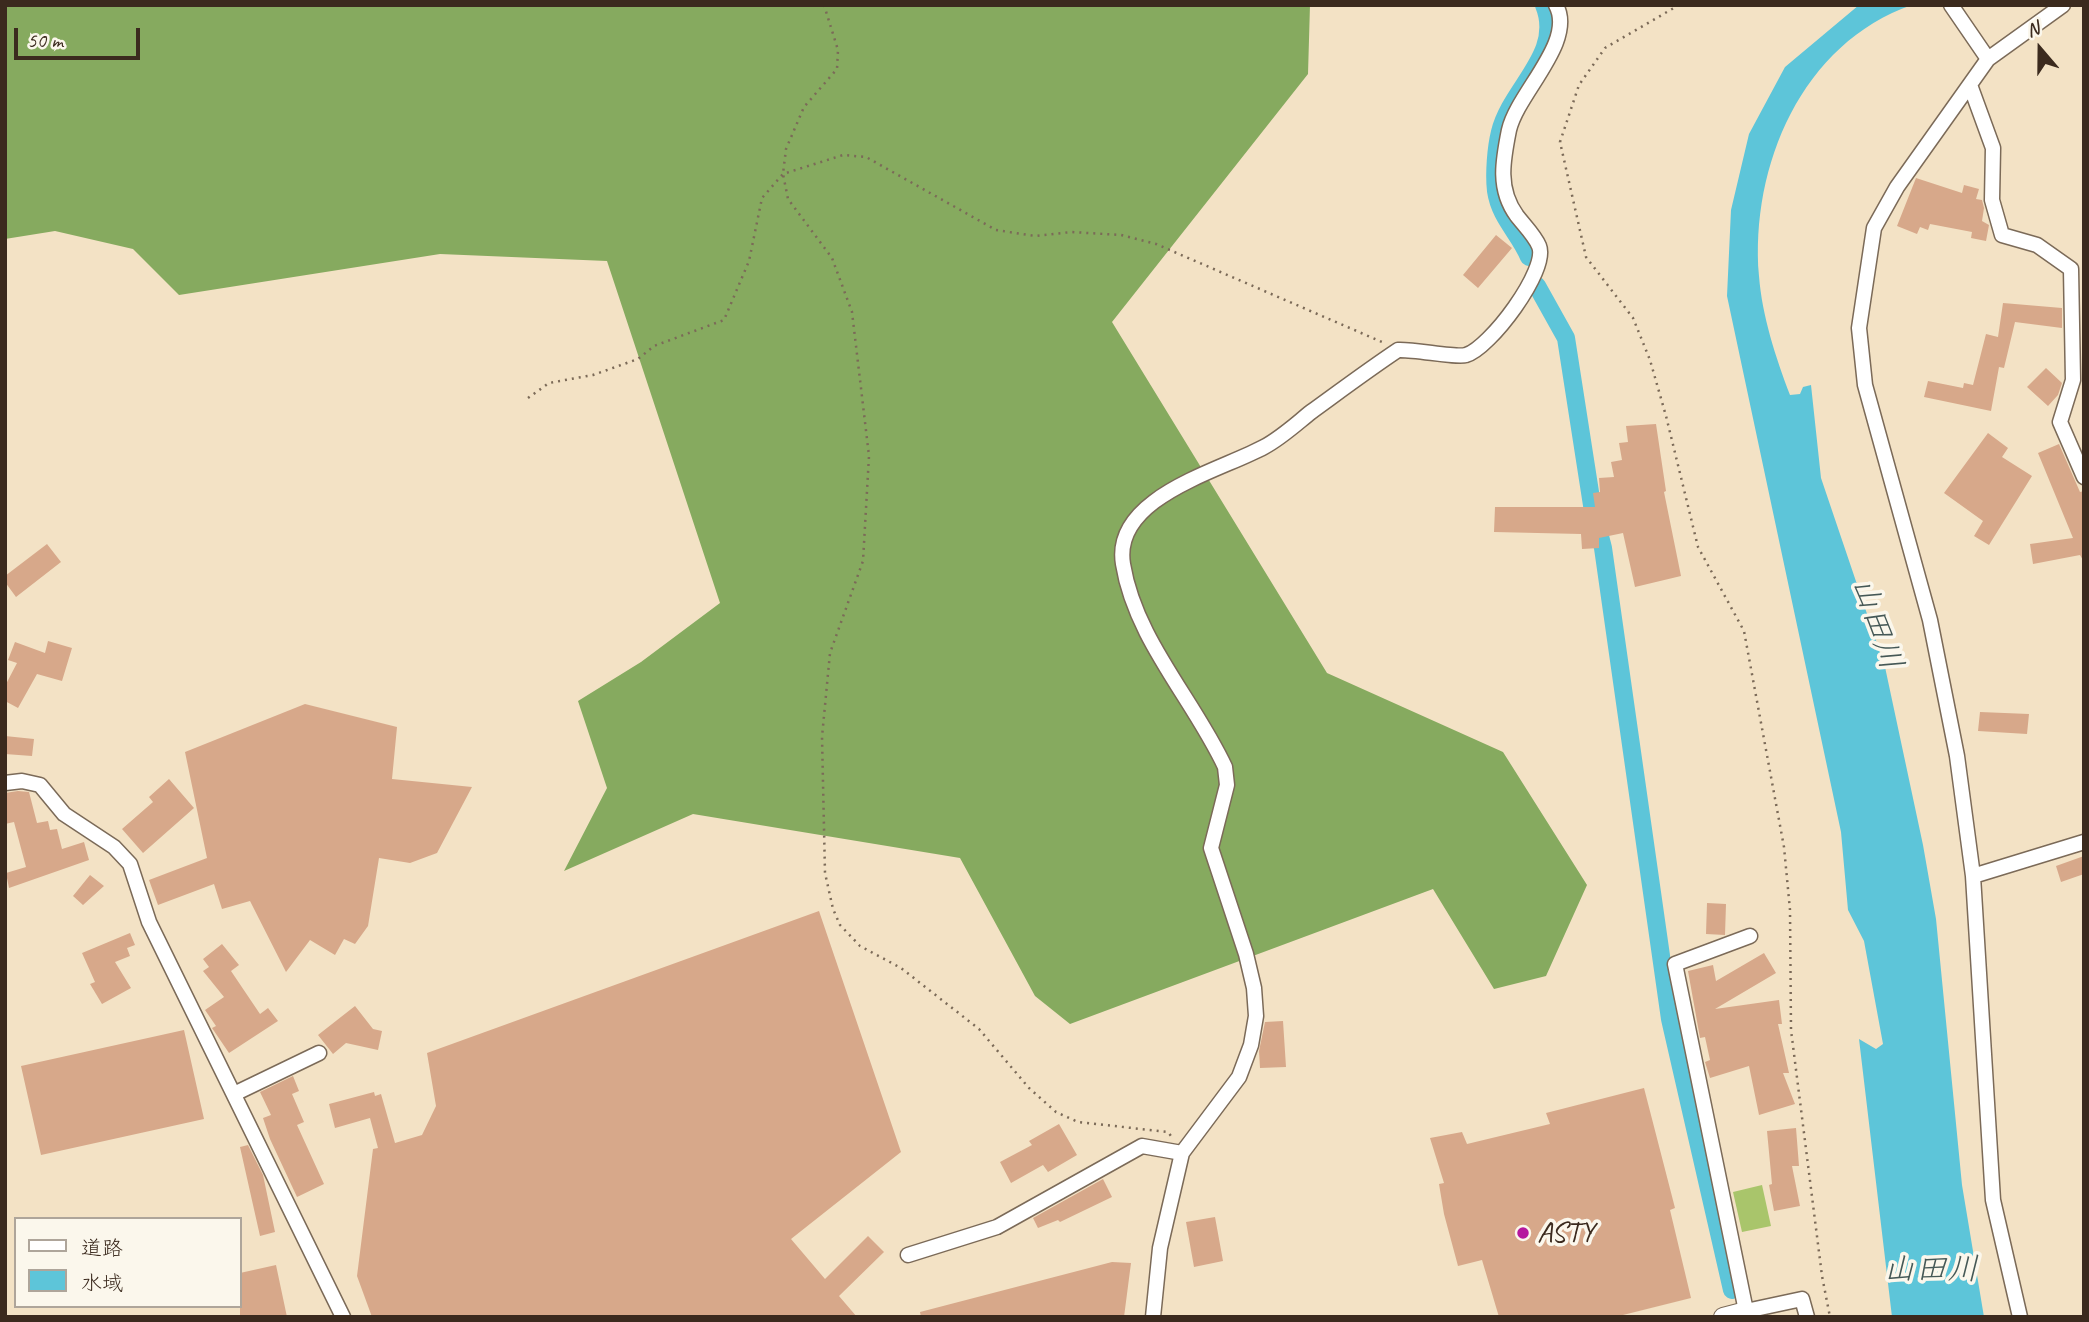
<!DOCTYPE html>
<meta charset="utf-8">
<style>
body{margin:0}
#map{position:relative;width:2089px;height:1322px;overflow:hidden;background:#f3e2c5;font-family:Caveat,"Klee One",sans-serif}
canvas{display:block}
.frame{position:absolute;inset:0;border:7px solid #3b2a1e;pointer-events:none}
.legend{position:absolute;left:14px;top:1217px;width:228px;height:91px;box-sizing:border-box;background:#fbf7ec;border:2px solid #aea59a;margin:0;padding:9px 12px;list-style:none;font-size:21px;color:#3b2a1e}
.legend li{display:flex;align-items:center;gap:14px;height:35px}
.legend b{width:35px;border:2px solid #aea59a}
.north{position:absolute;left:2005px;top:14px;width:70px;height:70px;-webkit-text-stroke:5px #fbf7ec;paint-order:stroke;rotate:340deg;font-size:19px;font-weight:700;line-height:28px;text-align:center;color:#3b2a1e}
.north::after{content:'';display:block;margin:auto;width:24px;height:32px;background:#3b2a1e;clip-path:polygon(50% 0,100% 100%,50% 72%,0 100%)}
.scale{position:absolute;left:14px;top:28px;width:126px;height:32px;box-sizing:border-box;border:4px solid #3b2a1e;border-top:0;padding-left:9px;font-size:21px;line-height:24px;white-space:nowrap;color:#3b2a1e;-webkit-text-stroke:5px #fbf7ec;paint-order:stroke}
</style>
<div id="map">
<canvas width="2089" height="1322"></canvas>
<div class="frame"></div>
<ul class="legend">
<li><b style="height:9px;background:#fff"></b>道路</li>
<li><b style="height:19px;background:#5dc5d9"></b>水域</li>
</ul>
<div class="north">N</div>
<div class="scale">50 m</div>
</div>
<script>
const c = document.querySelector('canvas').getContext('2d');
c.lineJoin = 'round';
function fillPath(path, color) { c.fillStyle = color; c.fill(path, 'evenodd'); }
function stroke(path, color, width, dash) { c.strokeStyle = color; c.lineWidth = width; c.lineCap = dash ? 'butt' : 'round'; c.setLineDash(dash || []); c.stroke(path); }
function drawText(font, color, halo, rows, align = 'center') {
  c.font = font + ' Caveat,"Klee One",sans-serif'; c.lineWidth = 7; c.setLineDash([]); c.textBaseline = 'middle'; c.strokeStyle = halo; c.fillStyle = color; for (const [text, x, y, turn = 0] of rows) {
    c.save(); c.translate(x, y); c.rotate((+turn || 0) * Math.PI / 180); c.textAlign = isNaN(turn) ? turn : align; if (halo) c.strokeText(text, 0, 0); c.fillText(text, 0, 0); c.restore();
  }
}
const green = new Path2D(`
 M1762,1185l9,41 -29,6 -9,-40z`);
const forest = new Path2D(`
 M5,5h1305l-2,69 -196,248 215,351 176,79 84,133 -41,91 -52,13 -61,-100 -363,135 -35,-28 -75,-138 -267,-44 -129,57 43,-83 -29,-87 63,-39 79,-59 -113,-342 -167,-7 -261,41 -46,-46 -78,-18 -50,8z`);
const water = new Path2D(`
 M1859,5h53c-110,38 -162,161 -153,271 3,40 17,82 31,119l10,-1 3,-7 8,-2 10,93 64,189 38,178 13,74 26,266 22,132h-92l-33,-278 17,10 7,-5 -19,-103 -16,-31 -7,-78 -114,-536 4,-86 18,-76 36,-67z`);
const canal = new Path2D(`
 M1529,257c-10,-24 -29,-39 -33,-66 -2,-17 0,-43 4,-59 11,-45 64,-78 44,-127
 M1537,286l29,52 26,167 11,43 67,471 62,271`);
const building = new Path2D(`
 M1916,178l46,15 2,-8 15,4 -3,10 6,1 2,8 -2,13 7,4 -3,16 -15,-3 1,-6 -42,-8 -2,6 -8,-3 -3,7 -20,-8z
 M1496,235l16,13 -34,40 -15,-13z
 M2003,303l59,5v20l-47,-6 -11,46 -5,-1 -8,44 -67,-14 4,-16 35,7 1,-5 9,2 13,-51 12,3z
 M2046,368l16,15 -4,12 -10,11 -21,-19z
 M1656,424l10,67 -2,1 17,84 -46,11 -12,-54 -24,5v10l-17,1 -1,-15 -87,-2 1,-25h100l-2,-14 7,-1 -1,-14 15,-1 -3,-15 11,-2 -3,-17 9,-1 -2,-16z
 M1988,433l20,15 -6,9 30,19 -43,69 -15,-9 9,-15 -39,-28z
 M2059,444l21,48 4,-1v71l-4,-7 -47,9 -3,-20 43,-6 -35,-85z
 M47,544l14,18 -45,35 -11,-15v-6z
 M48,641l24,7 -10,33 -25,-7 -19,34 -13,-7v-15l12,-23 -9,-3 7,-18 30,11z
 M305,704l92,23 -5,52 80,8 -35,66 -27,10 -31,-5 -11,68 -13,18 -11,-5 -9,16 -25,-15 -24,32 -36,-71 -28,8 -8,-25 -56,21 -9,-25 58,-22 -22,-106z
 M1980,712l49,2 -2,20 -49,-3z
 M5,736l29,3 -2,17 -27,-2z
 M169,779l25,29 -51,45 -21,-24 31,-27 -4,-5z
 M18,791l11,1 8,31 11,-2 2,9 7,-1 5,20 22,-7 5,18 -80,28 -3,-15 20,-6 -12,-45 -9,2v-31z
 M2084,856v18l-23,8 -5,-16z
 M90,875l14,11 -21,19 -10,-9z
 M1707,903l19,1 -1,31 -19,-1z
 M819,911l82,241 -110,87 34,40 43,-43 16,16 -45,44 18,21h-485l-15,-41 16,-127 5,-1 -8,-30 -35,10 -6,-24 45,-12 1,4 6,-2 14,49 27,-8 14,-29 -9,-53z
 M130,933l5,12 -8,3 3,8 -15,6 16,26 -29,16 -12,-20 5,-2 -13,-29z
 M222,944l17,21 -8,6 29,43 8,-6 10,13 -49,32 -17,-25 4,-2 -11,-16 19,-13 -21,-26 6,-4 -6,-8z
 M1764,953l12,20 -61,36 64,-9 3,24h-4l11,49h-6l12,31 -36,11 -10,-49 -39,12 -5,-16 5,-2 -5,-23 -5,1 -12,-67 25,-6 3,16z
 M355,1006l18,23 9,2 -4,19 -32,-7 -13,11 -15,-19z
 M1283,1021l3,46 -26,1 -1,-17 6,-29z
 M184,1030l20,89 -163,36 -20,-89z
 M293,1076l6,15 -7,3 12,28 -7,3 27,59 -27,13 -27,-58 -7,-21 8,-3 -11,-23z
 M1644,1088l31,120 -5,2 21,88 -76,19h-116l-17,-57 -24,6 -14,-52 -5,-30 5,-1 -14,-45 32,-6 5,12 83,-20 -4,-11z
 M1059,1124l18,31 -29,17 -5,-7 -32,18 -11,-21 32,-17 -3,-4z
 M1796,1128l3,38h-7l8,40 -26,5 -5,-26 3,-1 -5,-53z
 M248,1145l15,30 12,57 -15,4 -20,-89z
 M1103,1179l9,18 -52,25 -2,-2 -20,8 -5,-10z
 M1215,1217l8,44 -29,6 -8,-45z
 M1112,1262l19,1 -7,54h-203l-1,-5z
 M276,1265l11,52h-47v-44z`);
const path = new Path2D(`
 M824,5l14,45 -1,19 -33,38 -18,42 -3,25 5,25 44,59 20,54 17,144 -6,105 -33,92 -8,84 3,136 8,36 7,16 20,21 41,22 78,61 50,59 27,24 22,10 90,10 3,4
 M1679,5l-74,43 -26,37 -19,57 26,115 47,61 17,42 16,56 32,131 46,84 40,216 6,63 1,120 31,246 8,41
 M528,398l21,-15 44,-8 45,-16 16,-13 70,-26 25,-59 13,-63 21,-24 60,-19 23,2 130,73 39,6 36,-4 50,3 35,9 226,98`);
const minor = new Path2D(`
 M1951,5l37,54
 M1970,85l23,63 -1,52 10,35 35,10 34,24 2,111 -13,42 24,55
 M5,783l17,-2 18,4 24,29 50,33 16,17 19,58 194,395
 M1973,876l111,-34
 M1750,936l-75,28 71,347 56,-12 5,18
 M234,1094l85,-41
 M908,1255l89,-28 145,-81 40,7
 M1153,1317l7,-69 22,-95 57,-76 12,-32 5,-29 -2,-28 -8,-34 -35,-106 16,-63 -2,-18c-31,-67 -90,-128 -102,-203 -11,-67 97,-93 141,-117 17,-9 32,-23 47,-35 29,-21 57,-42 87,-62 16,-1 59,8 68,5 23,-6 83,-85 73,-109 -4,-10 -15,-21 -22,-30 -20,-27 -14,-56 -8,-86 9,-38 67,-88 47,-125
 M2020,1317l-27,-117 -20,-324 -16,-120 -27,-136 -65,-235 -6,-57 15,-100 23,-41 91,-128 75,-54`);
const tertiary = new Path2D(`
 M1723,1317l23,-6 2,6`);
const markers = [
 [1523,1233,7,"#b5179e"]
];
const poiNames = [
 ["ASTY",1537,1233]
];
const waterNames = [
 ["山田川",1876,624,71],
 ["山田川",1931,1271]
];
fillPath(green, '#a9c56b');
fillPath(forest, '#86aa5f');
fillPath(water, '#5dc5d9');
stroke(canal, '#5dc5d9', 18);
fillPath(building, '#d7a88a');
stroke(minor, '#7b6a58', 17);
stroke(tertiary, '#7b6a58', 20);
stroke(path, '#7b6a58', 2.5, [2, 5]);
stroke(minor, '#fff', 14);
stroke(tertiary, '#fff', 18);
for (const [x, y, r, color] of markers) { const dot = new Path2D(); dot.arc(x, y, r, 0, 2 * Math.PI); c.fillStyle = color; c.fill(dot); stroke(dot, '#fbf7ec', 2.5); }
drawText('30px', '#3b2a1e', '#fbf7ec', poiNames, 'left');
drawText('italic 32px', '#455856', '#fbf7ec', waterNames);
</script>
